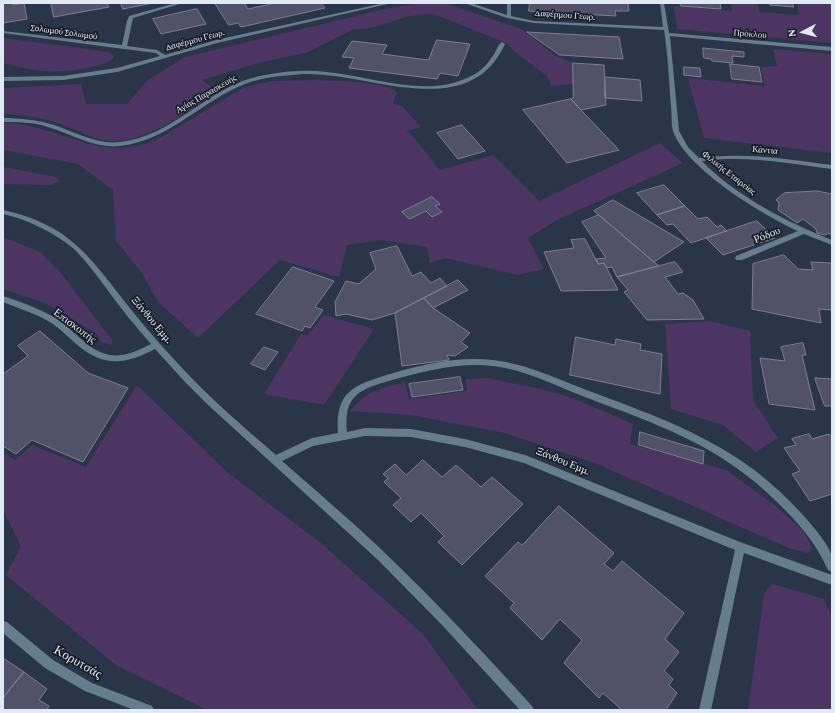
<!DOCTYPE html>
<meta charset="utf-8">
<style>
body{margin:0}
#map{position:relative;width:835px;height:713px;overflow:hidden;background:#2b3549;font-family:"Crimson Pro",serif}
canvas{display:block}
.frame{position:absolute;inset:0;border:4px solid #e2e9f6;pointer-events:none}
.north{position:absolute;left:783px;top:12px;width:40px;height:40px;-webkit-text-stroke:3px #181d26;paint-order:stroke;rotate:264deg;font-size:11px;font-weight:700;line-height:16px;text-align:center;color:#e2e9f6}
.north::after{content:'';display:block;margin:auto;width:14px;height:18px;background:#e2e9f6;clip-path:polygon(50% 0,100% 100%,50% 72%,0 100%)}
</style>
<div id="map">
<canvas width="835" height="713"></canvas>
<div class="frame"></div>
<div class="north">N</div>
</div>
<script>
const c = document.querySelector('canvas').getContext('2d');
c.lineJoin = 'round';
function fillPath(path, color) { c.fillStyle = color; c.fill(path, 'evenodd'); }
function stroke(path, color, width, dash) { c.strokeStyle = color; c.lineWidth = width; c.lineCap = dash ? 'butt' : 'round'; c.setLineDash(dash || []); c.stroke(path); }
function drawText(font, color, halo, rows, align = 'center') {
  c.font = font + ' "Crimson Pro",serif'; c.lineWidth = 3.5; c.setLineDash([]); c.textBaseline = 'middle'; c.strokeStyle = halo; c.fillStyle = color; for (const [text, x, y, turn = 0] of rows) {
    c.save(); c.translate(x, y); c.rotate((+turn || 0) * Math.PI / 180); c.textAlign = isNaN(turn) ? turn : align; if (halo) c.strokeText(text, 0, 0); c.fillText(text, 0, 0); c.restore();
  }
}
const green = new Path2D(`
 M419,3h26l76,26 33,26 19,8v21l-22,2 -4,-10 -32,-24 -9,-9 -72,-29c-9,0 -19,1 -28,3 -17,5 -35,14 -52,12l-48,24 -44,9 -60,18 17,12c-32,19 -77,56 -116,48 -12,-2 -23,-9 -34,-13 -21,-8 -44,-13 -66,-13v-26l78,-4 5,20h41l21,-24 37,-23 200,-48z
 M730,3h27l3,9 40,3 -4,-12h36v40l-155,-14 -3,-23 58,5z
 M3,38l106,14 3,2 2,3c-8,12 -58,16 -72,14 -13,-1 -26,-5 -39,-8z
 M773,49l59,5v99l-128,-15 -16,-60 77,8 -4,-19 16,-1z
 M314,80c19,1 69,1 83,12l-4,12 9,2 19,21 -15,4 4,2 30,37 53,-15 46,46 121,-58 23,20 -126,57 -29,18 16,31 -26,6 -73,-17 -15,5 -3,-16 -46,-7 -34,5 -8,32 -59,-17 -82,78 -40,-36 -16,-29 -26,-32 -3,-51 -35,-26 -75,-14v-27c59,0 94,44 157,15l83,-50 28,-7z
 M3,167l53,10 4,4 -10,4 -47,-1z
 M3,237l37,15 21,21 51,67v5l-11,-3 -4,-8 -52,-31 -42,-14z
 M324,315l50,14 -50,76 -60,-11 37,-60 6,2z
 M710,321l40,10 3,69 25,38 -22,14 -33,-27 -52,-16 -6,-85z
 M489,378c20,5 40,8 60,13 27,7 58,22 84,33l-3,20 96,26 50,36 27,25 10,18 -5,4 -17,-4 -196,-86 -90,-30 -94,-18 -61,-4c16,-20 32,-23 55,-29l4,17 58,-8 -1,-12z
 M137,385l90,87 95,72 101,90 55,76h-271l-91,-45 -110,-90 15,-29 -18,-36v-58l12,8 17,-15 54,22z
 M773,584l51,15 8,18v93h-84l16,-116 4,-6z`);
const building = new Path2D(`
 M3,3h9l1,2 11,-2 3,16 -24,4z
 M51,3h56l2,4 -55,10z
 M121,3h32l-30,6z
 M215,3h29l4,6 27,-6h46l4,5 -84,19 -3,-4 -9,2z
 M530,3h98l1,8h-14l1,5 -87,-5z
 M680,3h40l1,6 -40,-3z
 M769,3h23l2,4 -24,-2z
 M197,9l9,15 -45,10 -8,-15z
 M527,32l92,5 4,22 -63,-4z
 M437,40l33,4 -12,32 -18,-3 -3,6 -88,-11 5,-10 -12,-1 10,-16 35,4 -5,9 46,6z
 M703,48l41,4v5l-12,-1 1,7 -21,-2 -1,-2 -7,-1z
 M573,63l31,2 2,40 -25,5 -10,-11 2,-1z
 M730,64l29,3 3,15 -30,-3z
 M684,67l16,1 1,9 -17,-2z
 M605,77l35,3 2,21 -37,-3z
 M571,99l10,11 38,40 -52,13 -44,-53z
 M462,125l23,26 -27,8 -21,-26z
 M664,185l21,21 -28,9 -20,-22z
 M817,191l15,3v42l-3,-3 -4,2 -8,-2 -1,-4 -13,-10 -6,4 -19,-13 1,-7 -3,-3 8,-7z
 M432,197l8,7 -5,2 7,6 -10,5 -6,-6 -17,8 -7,-7z
 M613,200l71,42 -30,20 -60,-51z
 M685,206l13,13 9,-2 10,10 4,-2 6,6 -36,12 -18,-19 -6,1 -10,-10z
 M599,215l55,47 5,4 -42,11 -5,-10 -6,1 -2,-5 -6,1 -2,-5 10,-1 -24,-36z
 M757,221l18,17 -52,17 -17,-17z
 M585,239l13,25 6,-1 14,27 -57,1 -17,-39 30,-4 -3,-8z
 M397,246l15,30 9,-4 10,11 9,-5 7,8 -52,27 -23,7 -26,-6 -10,2 -1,-14 11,-21 13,3 17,-15 -6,-16z
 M784,255l14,14 15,1 -2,-8 21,1v47l-13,-1 2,14 -69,-14 1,-45z
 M675,262l8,10 -18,5 13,17 5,-1 10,7 11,19 -57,1 -23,-28 4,-2 -11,-13z
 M293,267l41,14 -19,26 8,3 -13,18 -5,-2 -3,5 -46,-17z
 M458,280l10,10 -35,18 -9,-10z
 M424,298l9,10 37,25 -9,9 7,5 -13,9 -8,-1 2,5 -47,6 -7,-53z
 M40,331l48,42 40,15 -45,74 -51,-22 -16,14 -13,-8v-72l25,-18 -10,-10z
 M576,337l39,8 1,-6 25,5 -1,6 22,4 -2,40 -90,-19z
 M803,343l3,12h-4l13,55 -46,-6 -9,-46 25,3 -4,-14z
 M264,347l14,5 -13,18 -14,-6z
 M460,377l3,13 -51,7 -3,-13z
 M815,378l17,1v27h-7z
 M640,432l64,19 -1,13 -64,-19z
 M809,434l3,5 17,-5 3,3v57l-22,7 -18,-27 8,-3 -16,-23 12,-3 -4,-6z
 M423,460l19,17 14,-12 25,22 11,-10 31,27 -61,61 -24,-23 6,-6 -23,-23 -10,9 -18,-17 8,-7 -17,-16 4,-4 -5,-4 12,-10 11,11z
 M559,506l55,47 -10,11 9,7 9,-10 62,52 -19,26 14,13 -15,19 9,8 -4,6 8,8 -11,17h-44l-19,-17 -4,5 -35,-35 18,-23 -22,-21 -18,21 -32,-32 4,-5 -29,-27 33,-34 4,3z
 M3,658l21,14 -21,26z
 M24,672l23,17 -8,11 10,6 -2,4h-44v-12z`);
const street = new Path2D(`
 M176,3h7l-50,15 -6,28 30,4 8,5 51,-15 168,-37h8l-175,40 -100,29 -54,8 -60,1v-4l60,-1 54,-8 43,-12 -4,-3 -32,-4 -121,-16v-2l119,14 5,-24 2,-5z
 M464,3h7l36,12v-12h4v13l23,5 129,6 -3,-24h4l5,30 163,14v4l-162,-15 9,95 9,16 11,11c45,-6 88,1 133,7v4c-43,-6 -87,-14 -130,-8 31,33 88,63 130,79v5l-28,-11 -62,26h-6l-1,-2 1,-2 62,-25c-35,-16 -112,-62 -125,-100 -2,-7 -1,-17 -2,-24 -2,-26 -3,-52 -7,-77l-130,-7 -27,-5z
 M502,42l3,2c-37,81 -137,27 -202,30 -21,2 -45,3 -65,13 -40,18 -72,54 -118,59 -25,3 -48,-12 -72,-19 -15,-5 -30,-5 -45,-5v-4c17,0 34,2 51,7 21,7 43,20 66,17 51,-5 85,-51 132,-64 24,-6 51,-9 75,-6 44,4 98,26 140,6 10,-4 20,-12 25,-21 4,-4 5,-12 10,-15z
 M3,210c64,14 84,43 122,92 15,19 31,38 47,55 32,36 68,67 104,98l36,-17 26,-5c-3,-42 16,-48 52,-59 33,-10 68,-18 103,-14 35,4 66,20 99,32 82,31 149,54 210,122 8,9 28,31 30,43 1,4 0,10 0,15l-4,-2c-12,-27 -30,-48 -52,-69 -58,-57 -118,-76 -191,-104 -31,-12 -59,-27 -92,-31 -34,-4 -68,5 -101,14 -31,9 -49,14 -45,52l18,-4 46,1 54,10 60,16 215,87 92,33v10l-88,-32 -33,157h-12l36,-160 -211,-87 -59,-16 -54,-10 -46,-1 -52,10 -31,15c35,31 71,61 104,93 51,49 99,100 146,152l2,4h-14l-78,-85 -64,-65 -171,-156 -21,-21 -31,-34c-27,14 -48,19 -74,-1 -9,-7 -18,-17 -28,-24 -15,-10 -33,-15 -50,-22v-6c18,6 38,13 54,23 9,6 16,13 24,20 25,22 41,20 70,5 -15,-17 -29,-34 -42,-52 -11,-15 -22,-30 -35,-43 -21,-17 -45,-29 -71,-35z
 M3,621l4,1 46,38 39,23 60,23 2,4h-20l-49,-19 -40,-23 -42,-35z`);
const farStreetnames = [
 ["Δαφέρμου Γεωρ.",565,15,4],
 ["Σολωμού Σολωμού",64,32,8],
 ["Πρόκλου",750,34,5],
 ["Δαφέρμου Γεωρ.",195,40,-15],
 ["Αγίας Παρασκευής",206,94,-30],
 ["Κάντια",765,150,5],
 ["Φιλικής Εταιρείας",729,173,38]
];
const streetNames = [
 ["Ρόδου",767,235,-22],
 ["Ξάνθου Εμμ.",152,320,50],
 ["Επισκοπής",75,326,37],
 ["Ξάνθου Εμμ.",563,461,22]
];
const nearStreetnames = [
 ["Κορυτσάς",78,662,30]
];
fillPath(green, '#4c3563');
fillPath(building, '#515169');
stroke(building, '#7d7d97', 1);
fillPath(street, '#667d8e');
drawText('9px', '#e2e9f6', '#181d26', farStreetnames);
drawText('11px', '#e2e9f6', '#181d26', streetNames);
drawText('13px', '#e2e9f6', '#181d26', nearStreetnames);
</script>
